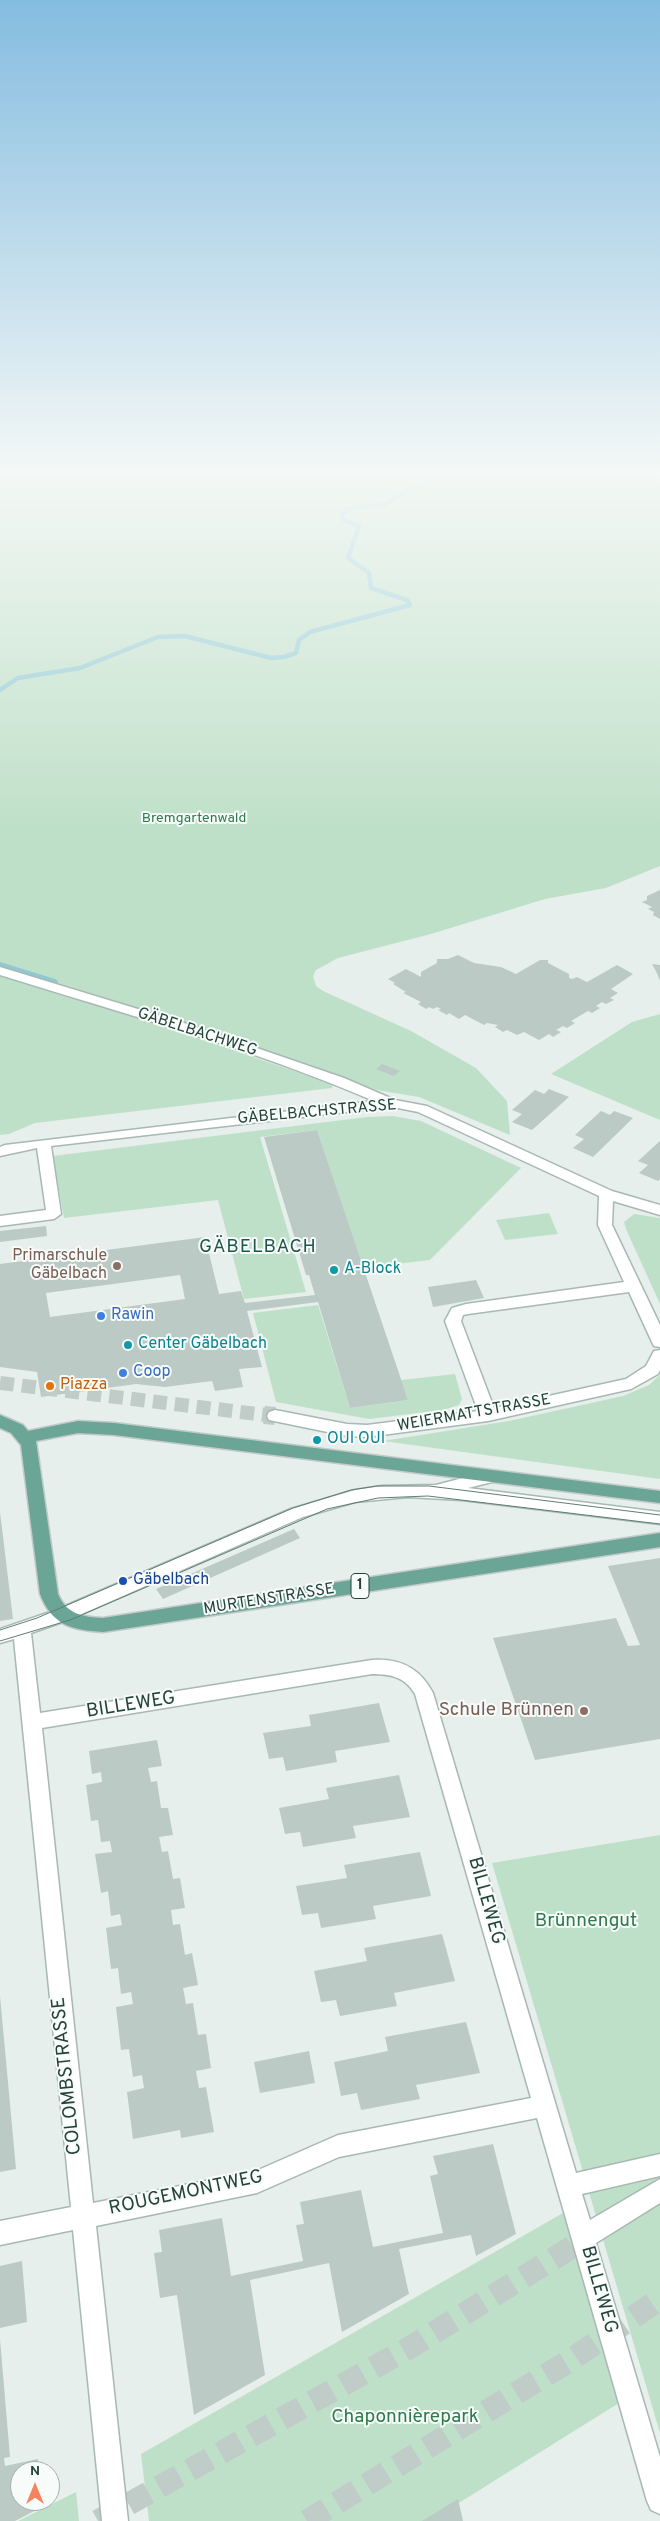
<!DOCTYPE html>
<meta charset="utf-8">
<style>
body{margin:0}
#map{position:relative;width:660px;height:2521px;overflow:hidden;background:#e6efeb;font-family:Overpass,sans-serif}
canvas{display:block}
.north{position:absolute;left:10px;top:2461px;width:50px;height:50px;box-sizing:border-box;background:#f7fbf9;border:1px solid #a3b1ad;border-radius:50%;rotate:0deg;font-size:14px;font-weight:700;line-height:20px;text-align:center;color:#24423a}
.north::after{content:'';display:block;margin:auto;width:18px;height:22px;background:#f4845f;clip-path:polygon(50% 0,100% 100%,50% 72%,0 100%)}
</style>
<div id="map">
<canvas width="660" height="2521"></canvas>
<div class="north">N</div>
</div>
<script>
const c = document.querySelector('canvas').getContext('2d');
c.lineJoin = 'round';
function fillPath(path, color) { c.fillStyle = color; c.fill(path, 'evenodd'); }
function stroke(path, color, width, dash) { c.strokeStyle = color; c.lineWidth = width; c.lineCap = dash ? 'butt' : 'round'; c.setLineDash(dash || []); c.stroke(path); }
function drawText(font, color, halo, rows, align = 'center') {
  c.font = font + ' Overpass,sans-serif'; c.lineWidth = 4; c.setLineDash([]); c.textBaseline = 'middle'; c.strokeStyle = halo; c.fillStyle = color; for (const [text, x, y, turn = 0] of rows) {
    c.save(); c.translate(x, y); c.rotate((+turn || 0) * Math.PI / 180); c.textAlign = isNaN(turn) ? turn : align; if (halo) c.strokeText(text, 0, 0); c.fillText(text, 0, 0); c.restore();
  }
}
const green = new Path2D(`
 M0,476h660v390l-54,22 -61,11 -114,35 -93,24 -22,12 -3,6 3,10 7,5 88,40 65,37 31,33 3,34 -91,-38 -42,-7 -188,-66 -189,-59z
 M0,976l148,45 184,63v4l-297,35 -26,11 -9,1z
 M660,1014v106l-109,-46 81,-52z
 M393,1116l28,5 100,47 -91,92 -67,8 -46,-138 -57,7 46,155 -62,7 -26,-99 -154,18 -11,-62 314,-39z
 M549,1213l9,21 -53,6 -9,-20z
 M634,1214l26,4v86l-34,-75 -2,-7z
 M318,1305l32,103 58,-8 -7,-20 54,-6 7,25 -3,6 -16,5 -74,9 -93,-17 -23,-89z
 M660,1375v104l-277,-38 126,-20 114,-25 26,-11z
 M660,1835v598l-168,-570z
 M563,2213l56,190 -189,118h-281l-8,-67z
 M76,2492l3,29h-61z`);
const streamFar1 = new Path2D(`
 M0,690l18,-12 62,-10 78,-31 27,-1 86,22 13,-1 12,-4 3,-13 11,-8 100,-27 -3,-5 -36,-12 -2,-15 -21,-15 11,-32 -16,-6 -2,-5 6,-6 40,-5 9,-8 49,-20`);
const stream = new Path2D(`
 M0,965l55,17`);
const building = new Path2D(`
 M660,890v29l-7,-4 1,-3 -6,-3 4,-2 -10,-5 5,-2v-4z
 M458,955l16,8 27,4 15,7 24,-14h8v3l21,11v4l3,1 5,-2 10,5 30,-17 16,9 -22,15 7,4 -8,5 4,2 -8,4 -4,-2 -6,4 4,2 -8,5 -4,-2 -17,10 4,2 -8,5 -4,-2 -7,4 5,2 -8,5 -4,-3 -10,6 -15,-8 -7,3 -10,-5 -4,2 -8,-5 3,-2 -11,-2 -3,2 -19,-10 -6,4 -10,-6 -2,2 -9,-5 3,-1 -4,-2 -4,2 -4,-2 -3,2 -8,-5 3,-2 -18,-9 3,-1 -13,-8 2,-1 -7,-4 18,-10 15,8v-5l16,-9v-4h11z
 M652,964l8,1v16l-3,-8z
 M382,1064l18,7 -6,5 -18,-7z
 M549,1089l20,8 -37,33 -20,-8 10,-8 -10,-4 23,-20 9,4z
 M601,1111l9,4 4,-4 19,7 -40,39 -20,-9 11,-9 -9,-4z
 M317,1130l91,270 -58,8 -32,-106 -71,9 15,56 -23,2 4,18 -28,4 -3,-10 -47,6 -29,-3 -95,13 -4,-25 -37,-5v-103l205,-27 14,57 22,-3 4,12 70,-8 -6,-20h-3l-42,-138zM180,1275l5,24 -135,18 -4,-24z
 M660,1141v38l-2,2 -19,-8 9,-8 -10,-4z
 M46,1226l1,10 -47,6v-11z
 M476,1280l8,18 -51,9 -5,-20z
 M0,1512l13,107 -13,2z
 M294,1529l6,9 -137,61 -7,-10z
 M660,1558v181l-125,21 -42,-122 123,-20 12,28 12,-1 -32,-79z
 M379,1703l11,39 -55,9 2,11 -51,9 -3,-14 -14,2 -6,-26 48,-7 -2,-11z
 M157,1740l5,26 -14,2 3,14 6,-1 4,27h7l5,27 -14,2 3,15 6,-1 5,28 7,-1 5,30 -14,2 2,15 7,-1 5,31 7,-2 6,32 -15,3 3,16 7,-1 5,32 8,-1 5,34 -15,3 3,17 7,-1 8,45 -33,6 -1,-8 -47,9 -6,-47 17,-4 -1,-6 -1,-7 -9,2 -4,-28 -8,1 -5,-43 17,-3 -2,-12 -10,2 -3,-26 -7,1 -5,-41 16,-3 -1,-5 -1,-6 -9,2 -3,-25 -7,2 -6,-39 17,-2 -2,-11 -9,1 -3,-22 -7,1 -5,-36 16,-3 -1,-10 -9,2 -3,-23z
 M399,1775l11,42 -57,9 3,12 -53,9 -3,-15 -15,2 -6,-26 50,-9 -3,-11z
 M420,1852l11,44 -58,10 3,13 -55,9 -3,-15 -16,2 -6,-29 51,-8 -3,-13z
 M442,1934l13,47 -61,12 3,13 -57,10 -4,-16 -15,2 -7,-31 53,-10 -3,-13z
 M0,1996l16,173 -16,3z
 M466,2022l14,51 -64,12 4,14 -59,11 -4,-17 -16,3 -7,-34 54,-11 -3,-14z
 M309,2051l6,32 -55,10 -6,-31z
 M493,2144l23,90 -40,22 -5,-21 -72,14 10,45 -67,38 -13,-69 -79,17 15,95 -71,40 -17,-120 -17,3 -6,-45 8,-1 -3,-22 63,-12 9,58 72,-15 -7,-36 8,-1 -4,-22 61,-12 12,57 70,-14 -13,-57 8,-2 -5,-18z
 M22,2261l5,61 -27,6v-62z
 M0,2339l10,118 -6,1 1,8 33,-7 1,12h-19v30h22v6l-27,14h-15z
 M458,2499l5,22h-41z`);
const minorTunnelFar1 = new Path2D(`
 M0,1383l274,33`);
const minorTunnel = new Path2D(`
 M264,1415l11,1`);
const highwayTunnel = new Path2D(`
 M98,2521l311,-173 181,-112
 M307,2521l262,-160 91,-62`);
const minor = new Path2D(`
 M0,967l187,57 157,54 51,22 32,6 185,85 48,14v10l-47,-14 -1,24 48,100v22l-6,-1 -2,-4 -23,-50 -161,22 -5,1 -2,6 33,87 132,-29 20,-13 8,-15 6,-1v20l-2,4 -27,15 -143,32 -121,16 -20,-1 -78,-16 -2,-4 2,-4 6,-2 72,14 20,1 111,-14 -33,-90 7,-13 14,-4 158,-22 -26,-57 1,-29 -181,-84 -20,-4 -25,1 -322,37 10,68 -7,5 -54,7v-10l46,-6 -9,-62 -37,8v-9l5,-2 369,-44c-121,-52 -249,-87 -374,-126z
 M490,1471l6,2 2,4 -2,4 -28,7 192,24v12l-198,-24 -54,-3 -53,5 -52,15 -235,103 -37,13 9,80 332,-53c28,-2 48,8 61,33l143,480 84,-19v22l-78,18 8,26 70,-41v24l-64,40 64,214v57l-9,-4 -4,-9 -110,-383 -198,39 -82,36 -161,33 32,295h-26l-29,-291 -73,15v-24l71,-14 -57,-568 -14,4v-14l56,-19 235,-101 64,-19 27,-4 54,-1zM372,1674c19,0 33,3 43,20l116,404 -193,37 -82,36 -163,32 -51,-475z`);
const major = new Path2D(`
 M0,1415l23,10 5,6 50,-10 36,2 546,68v12l-546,-68 -36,-2 -42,8 22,153c8,20 25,23 45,24l557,-85v14l-557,85c-32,-2 -51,-7 -63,-38l-19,-149 -10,-12 -11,-5z`);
const tram = new Path2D(`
 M0,1630l37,-12 256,-110 58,-18 26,-4h52l231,29
 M0,1641l70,-21 257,-111 51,-11 50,-2 232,28`);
const markers = [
 [117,1266,5,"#8d6e63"],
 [334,1270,5,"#0f9aa8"],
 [101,1316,5,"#3f7fe0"],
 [128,1345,5,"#0f9aa8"],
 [123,1373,5,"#3f7fe0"],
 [50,1386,5,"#e8710a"],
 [317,1440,5,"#0f9aa8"],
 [123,1581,5,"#1a4fb4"],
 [584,1711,5,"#8d6e63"]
];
const farParknames = [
 ["Bremgartenwald",194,819]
];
const shields = [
 [360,1586,18]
];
const shieldNames = [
 ["1",360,1586]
];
const streetNames = [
 ["GÄBELBACHWEG",197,1033,18],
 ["GÄBELBACHSTRASSE",317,1113,-5],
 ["WEIERMATTSTRASSE",474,1414,-10],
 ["MURTENSTRASSE",269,1600,-9]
];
const educationNames = [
 ["Primarschule",107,1257],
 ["Gäbelbach",107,1275]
];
const cultureNames = [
 ["A-Block",344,1270],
 ["Center Gäbelbach",138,1345],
 ["OUI OUI",327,1440]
];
const shopNames = [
 ["Rawin",111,1316],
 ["Coop",133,1373]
];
const foodNames = [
 ["Piazza",60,1386]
];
const transitNames = [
 ["Gäbelbach",133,1581]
];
const quarterNames = [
 ["GÄBELBACH",258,1248]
];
const nearStreetnames = [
 ["BILLEWEG",131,1706,-9],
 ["BILLEWEG",485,1901,74],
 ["COLOMBSTRASSE",68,2076,-96],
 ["ROUGEMONTWEG",186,2194,-12],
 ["BILLEWEG",598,2290,74]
];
const nearEducationnames = [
 ["Schule Brünnen",574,1711]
];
const nearParknames = [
 ["Brünnengut",586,1922],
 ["Chaponnièrepark",405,2418]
];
fillPath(green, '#bfe0c8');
stroke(streamFar1, '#8ec9d4', 4.5);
stroke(stream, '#8ec9d4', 5.5);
fillPath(building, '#bbcac4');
stroke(minorTunnelFar1, '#bfccc8', 14, [14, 8]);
stroke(minorTunnel, '#bfccc8', 18, [18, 9]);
stroke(highwayTunnel, '#bfccc8', 23, [23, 12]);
stroke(minor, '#a8b8b2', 3);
stroke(major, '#c2cac8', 3);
fillPath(minor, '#fff');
fillPath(major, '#6aa596');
stroke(tram, '#5f7d75', 1);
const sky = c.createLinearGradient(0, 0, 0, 829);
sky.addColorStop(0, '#84bce0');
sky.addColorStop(0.57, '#f4f8f6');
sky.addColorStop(1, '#f4f8f600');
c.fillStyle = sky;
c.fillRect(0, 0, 660, 829);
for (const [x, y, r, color] of markers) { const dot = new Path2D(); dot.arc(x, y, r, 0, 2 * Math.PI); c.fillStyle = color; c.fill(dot); stroke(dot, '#f7fbf9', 2); }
drawText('14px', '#2d7a4b', '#f7fbf9', farParknames);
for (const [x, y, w] of shields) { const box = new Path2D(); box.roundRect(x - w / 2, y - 12.5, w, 25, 4); c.fillStyle = '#f7fbf9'; c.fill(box); stroke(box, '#24423a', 1); }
drawText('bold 15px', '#24423a', null, shieldNames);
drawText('16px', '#24423a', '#f7fbf9', streetNames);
drawText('16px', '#785e54', '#f7fbf9', educationNames, 'right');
drawText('16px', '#0d838f', '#f7fbf9', cultureNames, 'left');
drawText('16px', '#366cbe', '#f7fbf9', shopNames, 'left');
drawText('16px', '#c56008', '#f7fbf9', foodNames, 'left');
drawText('16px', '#164399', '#f7fbf9', transitNames, 'left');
c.letterSpacing = '1px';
drawText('19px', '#1f5548', '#f7fbf9', quarterNames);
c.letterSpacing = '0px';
drawText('19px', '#24423a', '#f7fbf9', nearStreetnames);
drawText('19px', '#785e54', '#f7fbf9', nearEducationnames, 'right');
drawText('19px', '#2d7a4b', '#f7fbf9', nearParknames);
</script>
